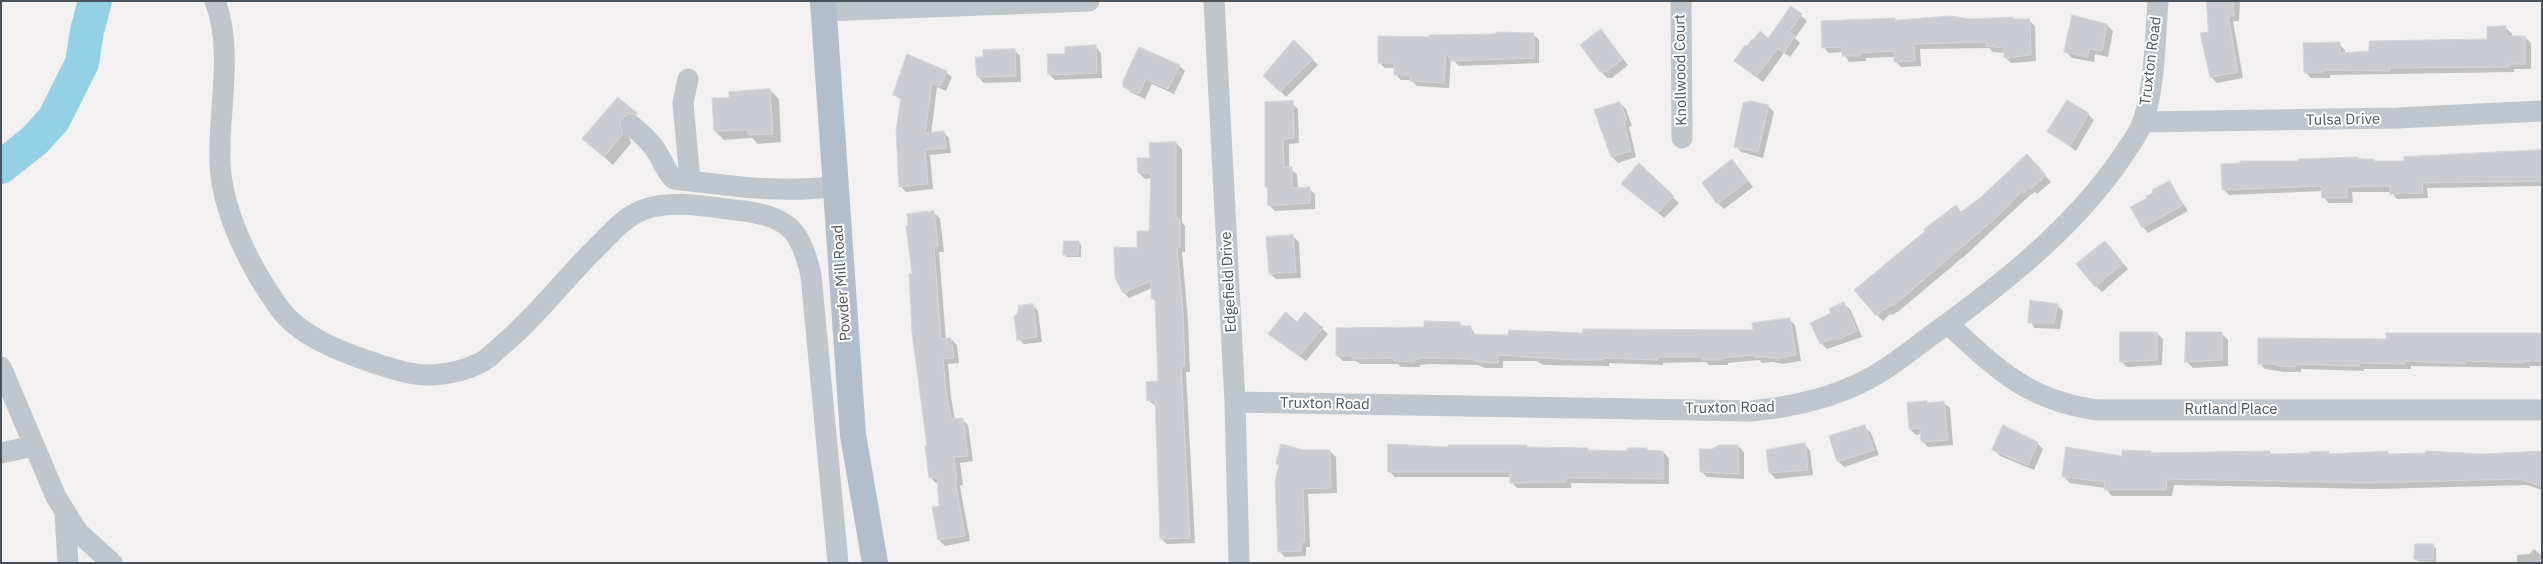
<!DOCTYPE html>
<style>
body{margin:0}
#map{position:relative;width:2543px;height:564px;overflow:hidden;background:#f2f0f0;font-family:"IBM Plex Sans",sans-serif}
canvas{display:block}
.frame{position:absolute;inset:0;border:2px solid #49525b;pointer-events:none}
</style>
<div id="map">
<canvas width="2543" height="564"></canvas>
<div class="frame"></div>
</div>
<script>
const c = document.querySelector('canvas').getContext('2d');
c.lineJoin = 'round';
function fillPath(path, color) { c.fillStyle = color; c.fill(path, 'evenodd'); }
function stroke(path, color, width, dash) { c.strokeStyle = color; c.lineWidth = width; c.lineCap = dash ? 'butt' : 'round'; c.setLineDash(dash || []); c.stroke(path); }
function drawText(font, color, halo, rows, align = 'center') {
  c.font = font + ' "IBM Plex Sans",sans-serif'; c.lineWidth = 4; c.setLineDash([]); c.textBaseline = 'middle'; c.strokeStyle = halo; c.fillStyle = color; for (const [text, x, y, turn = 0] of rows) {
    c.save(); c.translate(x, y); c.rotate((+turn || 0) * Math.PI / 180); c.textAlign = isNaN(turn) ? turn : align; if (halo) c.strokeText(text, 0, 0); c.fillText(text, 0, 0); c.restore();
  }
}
const shadow = new Path2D(`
 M2206,1h34l-1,20h-6l10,57 -26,5 -6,-6 -10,-43 8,-1z
 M1792,8l15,13 -12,17 5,5 -10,14 -6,-4 -21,29 -28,-21 12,-14 21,-8z
 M2029,20l6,6 1,35 -25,2 -6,-6v-4l-12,-1 -4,-4 -69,1 1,17 -20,1 -6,-6v-4l-29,1v3l-17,1 -6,-10 -14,1 -6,-6 73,-26z
 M2093,23l14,2 6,6 -5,26 -13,-3 -1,8 -22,-4 -6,-6z
 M2506,28l6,6v3h13l6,6v26h-17v3l-184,3v3h-19l-6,-6 34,-28 6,6v4l144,-14z
 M1601,31l27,34 -16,13h-5l-6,-7z
 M1533,34l6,6v23l-80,3 -8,-8 -2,30 -32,-2 -6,-6h-10l-5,-5v-7h-11l-6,-6v-24z
 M1294,41l24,24 -32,32 -21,-21z
 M1096,47l5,6 1,25 -47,2 -6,-6 17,-19z
 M1014,50l6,6 1,26 -37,1 -6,-6 6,-19z
 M1179,66l6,5 -11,23 -22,-10 -7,15 -15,-7 -6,-6z
 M946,72l6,5 -6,14 -9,-4 -6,47 13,-1 5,5 2,15 -21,2 3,34 -27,3 -6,-6 2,-85 -8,-7z
 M770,90l9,9 2,43 -23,2 -6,-6 -28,2 -9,-9 16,-32z
 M618,99l26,24 -16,11 3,9 -18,22 -29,-26z
 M1292,103l6,6 1,34 -10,1v24l8,6 1,15h11l6,5v15l-40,2 -6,-6v-17z
 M1620,103l6,6 6,17 -3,1 7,30 -18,6 -6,-6z
 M1768,106l6,6 -11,46 -22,-6 -6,-6z
 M2088,114l6,6 -18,31 -27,-19z
 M1176,143l6,6v73l3,4v26h-3l6,68 2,52h-4l9,171 -28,1 -6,-6 -5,-132 -8,-6 11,-17 -3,-81 -4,-4v-10l-23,10 -5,-5 14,-44 13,-17 1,-54 -7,1 -6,-6 12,-14z
 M2542,151v35l-115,2 1,10 -31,1 -6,-7h-39l1,11h-24l-6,-6v-6l-94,4 -6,-6 134,-31 17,2 3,3 28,-1z
 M2033,162l18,20 -14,12 -2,-2 -6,4 -60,56 -70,59 -7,4 -2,-1 -7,7 -6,-6 79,-108 6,6z
 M1640,165l39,38 -15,15 -35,-28z
 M1738,167l15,20 -29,22 -6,-6z
 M2169,182l19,29 -40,22 -5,-6 6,-29z
 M934,213l6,5 4,34h-5l7,88 5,-1 6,6 2,18 -11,1 3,33 4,23 7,-1 6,6 5,36 -13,2 3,22 -3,1 10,55 -25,5 -6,-6 -5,-32 7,-1 -2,-24h-3l-6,-6 -17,-202z
 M1293,236l6,6 2,36 -25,1 -6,-5z
 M1078,242l3,3v12h-14l-2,-3z
 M2111,249l17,20 -26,23 -6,-6z
 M1844,304l6,5 12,28 -35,12 -6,-6 12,-30z
 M1033,305l5,6 4,31 -18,2 -5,-5 -3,-23 3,-9z
 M2057,305l6,6 -3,18 -25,-1 -5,-6z
 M1305,314l23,20 -22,27 -30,-22 21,-16z
 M1789,319l6,6 6,36 -18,3 -10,-2 -11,1 -3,-3 -31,3v2h-19l-3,-3 -43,1v2l-54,-2v3l-65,-1 -8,-4h-33v7h-18l-8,-3 -48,-1 -9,1v2h-19l-3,-3h-38l-4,-3h-13l-6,-6 89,-27 33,-5 4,4h7l6,8h109l169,-4z
 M2157,333l6,6 -1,26 -35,2 -6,-6z
 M2222,334l6,6v26l-35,2 -6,-6z
 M2541,335l1,31h-13l1,2 -119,-2v3h-47v2l-63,-2v3h-17l-19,-3 -6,-6 128,-23z
 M1944,403l6,5 3,37 -25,2 -6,-6 -1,-7 -5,1 -6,-6z
 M1865,427l6,6 8,22 -35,12 -6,-6z
 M2037,443l6,6 -9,21 -34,-14 -6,-6z
 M1804,444l6,6 3,25 -37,4 -6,-6z
 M1526,446l3,2 61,4h73l6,6v26l-98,-1v5h-54l-6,-6 1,-5h-117l-6,-6 60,-23z
 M1738,446l6,6v27l-37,-2 -6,-6v-21z
 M1304,451h26l6,6 1,36 -29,1 2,53h-4v9l-21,1 -6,-6 1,-84 -3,-3z
 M2150,452l3,2 116,-2 3,3 116,-2 3,2h151v35l-15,-5 -151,4 -202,-4 -2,11h-60l-7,-8 -35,-5 -6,-6z
 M2433,546l3,2v14l-18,-1 -3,-2z
 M2534,549l8,7 -3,7h-22v-8l12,-1z`);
const river = new Path2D(`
 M1,167l33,-26 20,-22 28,-56 5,-32 8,-30`);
const building = new Path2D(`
 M2207,1h26l1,15h-6l10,56 -28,5 -10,-44 8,-1z
 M1791,6l11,8 -13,18 6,4 -11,17 -6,-5 -22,29 -22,-16 11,-16 2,1 5,-7 1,1 7,-9 8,7z
 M2072,15l35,9 -5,27 -13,-2 -1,8 -24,-5z
 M1950,16l20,3 43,-2 1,2h16l1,36 -27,3v-10l-18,-2v-4l-72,2 1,17 -21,1v-11l-34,2v3h-18l-1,-9 -19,1 -1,-27 74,-3v2z
 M2506,26v10h19v28h-16v3l-119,1v3l-66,-1v2l-20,1 -1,-30 37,-1v11l29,-2v-10l118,-2v-12z
 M1601,29l22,30 -17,13h-6l-20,-27z
 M1496,32l38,1v25l-82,3 -6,-7 -2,29 -34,-2v-6h-16v-12h-16v-27l52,1 -1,-2 67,-1z
 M1294,40l19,19 -33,33 -17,-16z
 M1096,45l1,28 -49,2 -1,-21h18v-7z
 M1139,47l41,18 -12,24 -22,-10 -7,15 -16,-7v-6z
 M1015,49l1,27 -39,1 -2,-20h8v-7z
 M907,54l40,17 -7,15 -8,-3 -7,50 19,-2 2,17 -21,2 3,34 -29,3 -3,-57 5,-32 -8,-3z
 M770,89l3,45 -25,1v-5l-34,1 -2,-33h17v-6z
 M618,97l20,17h-10l-6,5 -2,6 3,9 -19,23 -22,-18z
 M2067,100l22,13 -19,33 -23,-14z
 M1293,101l1,37 -11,1 1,28h8v21l18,-1v16l-42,3 -1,-19h-2v-85z
 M1751,101l18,4 -11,47 -24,-5 9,-44z
 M1620,102l7,18 -3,1 7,30 -20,6 -17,-47z
 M1176,142v77h4v28h-3l6,66 2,53h-4l9,172 -30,1 -5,-139 -8,1 -1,-19 12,-1 -3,-82h-4v-18l-28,12 -8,-15 -1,-31 23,1v-17h12l2,-58h-13l-1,-15h13l-1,-15z
 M2542,150v31l-120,2 1,10 -33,1v-8l-43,1v11h-25l-1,-12 -99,4 -1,-26 19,-1v-2h59l-1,-2 60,-2v2h16v2h30v-4z
 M2027,154l19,21 -15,14 -2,-2 -5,6 -2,-2 -24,25 -105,90 -2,-1 -6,5 -1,-1 -8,7 -22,-26 71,-59 -1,-2 32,-24 5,7 20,-15z
 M1732,159l16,22 -31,23 -15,-21z
 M1639,163l35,33 -16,17 -37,-29z
 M2170,181l13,24 -41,23 -12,-21 17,-9 -1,-2 7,-3 -1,-3z
 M934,211l4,35 -4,1 7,92 10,-1 3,20 -11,1 3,31 5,29 12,-1 5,38 -14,1 3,23h-2l10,56 -27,4 -6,-33 7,-1 -2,-29 -8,1 -4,-32h2l-15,-113 -3,-59h3l-6,-48h2l-1,-12z
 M1293,235l3,37 -27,2 -3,-37z
 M1064,241h15l-1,14h-15z
 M2105,241l18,22 -28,24 -19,-23z
 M2030,300l28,4 -4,19h-26z
 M1844,302l13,29 -18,8h-8l-11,5 -10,-21 21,-10 -2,-4z
 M1033,304l4,33 -20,3 -3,-24 5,-3 -1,-7z
 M1286,312l11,10 8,-10 18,16 -24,28 -31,-22z
 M1790,318l6,37 -20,4v-2l-8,1v-2l-13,2v-3l-33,3v2h-20v-3h-44v3l-55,-2v2h-28l-77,-5v8l-20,-1 -8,-3 -48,-1 -8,2 1,2 -21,-1v-3l-42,1v-3h-16v-28l88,-1v-6l36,1v4h11v8l37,1 1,-5 74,3v-4l170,1 -1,-7z
 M2120,332h37v28l-37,2z
 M2186,332h36v28l-37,2z
 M2386,333h155v28h-17v2l-59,-2v3l-60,-3v3l-46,-1v3l-63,-2v3l-19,-1v-2h-19v-26l128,1z
 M1927,401v2l17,-2 4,39 -27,2 -1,-14 -11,1 -2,-26z
 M1865,425l9,25 -37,12 -8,-26z
 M2003,425l35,17 -10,23 -36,-15z
 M1805,443l3,27 -39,3 -3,-23z
 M1281,444l23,6h26l1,38 -28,1 2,53h-4v9l-23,1 -3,-71 4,-16 -3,-1z
 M1388,444l60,3v-2h79v2l61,1v2l39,1v-3h20v2l16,1v28l-97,-1v4l-56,1v-11h-122z
 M1719,445h19l1,29 -39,-2 -1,-23h13z
 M2066,447l56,9v-6l29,1v2l119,-2v3l39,-1v-1l20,-1v3l59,-3v3l38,-1v-2l57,3 59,-3v35l-23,-7 -151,4 -201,-4 -1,11h-62l1,-8 -43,-5z
 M2415,544h19l-1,16 -19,-1z`);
const minor = new Path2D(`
 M215,1c19,49 3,110 5,160 1,50 31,108 60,148 20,27 59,42 91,53 19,6 41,14 62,13 15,-1 33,-5 47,-12 7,-3 13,-10 19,-15 35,-29 63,-66 95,-98 15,-14 29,-33 49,-40 30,-12 70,-2 101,1 46,6 57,21 67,64l27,288
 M1214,1l21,401 4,161
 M1681,1l1,137
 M824,11l265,-10
 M688,79l-5,24 7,78
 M2143,122l254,-4 145,-7
 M632,126c10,8 19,16 25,26 7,11 8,19 17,27 56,7 107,15 163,7
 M1948,324c50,46 79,76 149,86h445
 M1,367l55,130 22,35 34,31
 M1235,402l516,9c40,-4 83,-13 119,-33 21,-11 40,-27 59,-41 71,-51 144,-108 193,-180 7,-11 17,-23 21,-36 12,-34 12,-83 15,-120
 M1,453l32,-7
 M65,513l3,50`);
const major = new Path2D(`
 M823,1l30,434 22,128`);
const streetNames = [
 ["Truxton Road",2151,61,-83],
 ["Knollwood Court",1681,70,-91],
 ["Tulsa Drive",2343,120,-1],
 ["Edgefield Drive",1229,282,-93],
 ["Powder Mill Road",842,283,-94],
 ["Truxton Road",1325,404,1],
 ["Truxton Road",1730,408,-1],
 ["Rutland Place",2231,410]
];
fillPath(shadow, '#0003');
stroke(river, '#94d1e4', 34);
fillPath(building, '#caccd1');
stroke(building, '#d4d6da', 1);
stroke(minor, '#bfc6cd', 21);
stroke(major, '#b2becb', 26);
drawText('15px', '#49525b', '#fff', streetNames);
</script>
